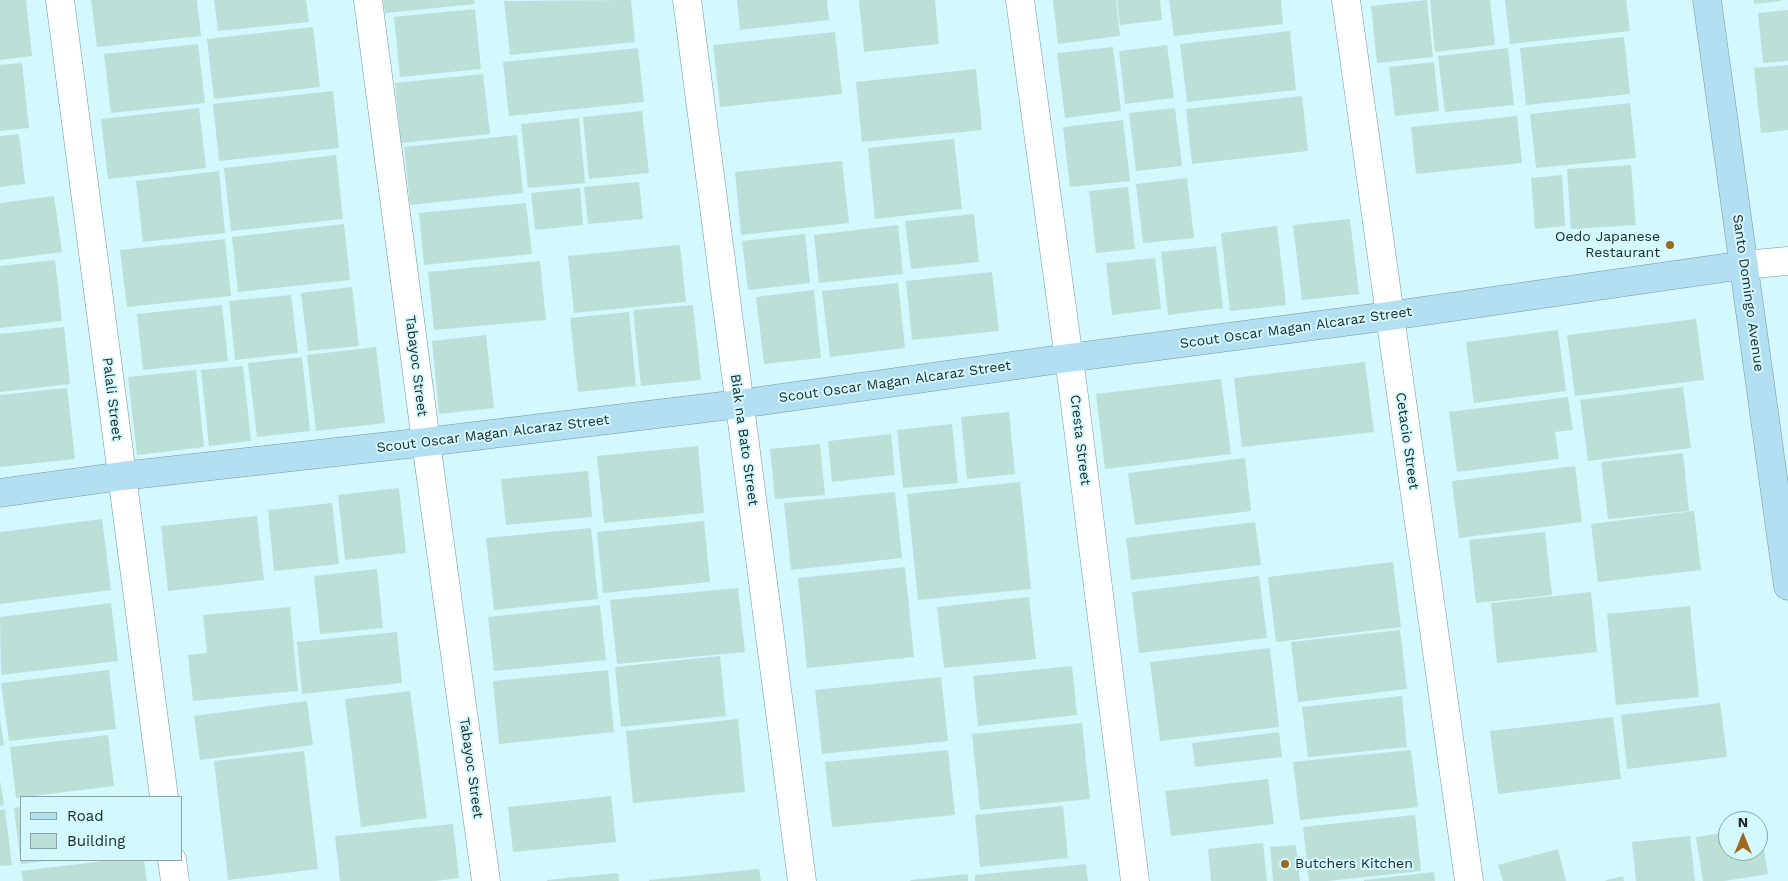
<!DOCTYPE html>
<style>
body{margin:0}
#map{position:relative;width:1788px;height:881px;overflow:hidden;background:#d3f8fd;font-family:"Work Sans",sans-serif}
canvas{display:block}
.legend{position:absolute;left:20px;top:796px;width:162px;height:65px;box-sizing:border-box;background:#d3f8fd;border:1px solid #89a5a9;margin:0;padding:6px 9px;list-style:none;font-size:15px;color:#1a282a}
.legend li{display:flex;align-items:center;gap:10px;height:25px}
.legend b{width:25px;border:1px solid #89a5a9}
.north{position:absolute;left:1718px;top:811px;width:50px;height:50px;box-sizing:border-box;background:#d3f8fd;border:1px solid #89a5a9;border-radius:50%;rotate:0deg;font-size:14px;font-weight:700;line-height:20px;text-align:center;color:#1a282a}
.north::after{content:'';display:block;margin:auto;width:18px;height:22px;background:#9d6820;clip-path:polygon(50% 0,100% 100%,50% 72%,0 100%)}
</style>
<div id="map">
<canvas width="1788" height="881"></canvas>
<ul class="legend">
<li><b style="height:6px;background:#b2e0f2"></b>Road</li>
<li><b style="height:14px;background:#bce0d8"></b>Building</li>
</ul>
<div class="north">N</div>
</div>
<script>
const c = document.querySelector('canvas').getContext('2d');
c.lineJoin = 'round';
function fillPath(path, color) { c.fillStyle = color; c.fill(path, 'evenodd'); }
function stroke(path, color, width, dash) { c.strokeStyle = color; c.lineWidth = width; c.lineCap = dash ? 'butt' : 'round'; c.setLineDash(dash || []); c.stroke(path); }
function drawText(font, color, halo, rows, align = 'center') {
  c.font = font + ' "Work Sans",sans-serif'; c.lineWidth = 4; c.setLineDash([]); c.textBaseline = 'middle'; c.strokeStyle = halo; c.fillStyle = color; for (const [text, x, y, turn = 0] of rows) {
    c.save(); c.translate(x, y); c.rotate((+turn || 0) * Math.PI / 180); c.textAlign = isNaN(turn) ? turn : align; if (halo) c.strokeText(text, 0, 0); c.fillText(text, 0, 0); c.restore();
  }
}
const building = new Path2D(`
 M0,0h26l6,56 -32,4z
 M91,0h106l4,36 -104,11z
 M214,0h92l3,22 -91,9z
 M383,0h91l1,4 -90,9z
 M631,0l4,42 -125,13 -6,-54z
 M737,0h90l2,20 -89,10z
 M859,0h76l4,44 -75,8z
 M1053,0h63l4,36 -62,8z
 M1117,0h43l2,20 -42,5z
 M1169,0h112l2,24 -109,12z
 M1427,0l6,57 -56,6 -6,-57z
 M1430,0h60l5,45 -60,7z
 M1505,0h121l4,31 -120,13z
 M1754,0h27v1l-27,3z
 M475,9l6,60 -81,8 -6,-60z
 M1788,10v51l-25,2 -5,-50z
 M313,27l7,60 -106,12 -7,-60z
 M1290,31l6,59 -109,12 -7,-58z
 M835,32l7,62 -122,13 -7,-62z
 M1624,37l6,57 -104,11 -6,-57z
 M198,44l7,59 -94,10 -7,-59z
 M1167,45l7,53 -49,6 -6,-53z
 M1113,47l8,64 -56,7 -8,-65z
 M638,48l6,54 -135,14 -6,-54z
 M1508,48l6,57 -69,7 -7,-56z
 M1434,62l5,49 -44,5 -6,-49z
 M22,63l7,65 -29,3v-66z
 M1788,65v65l-27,3 -7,-65z
 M976,69l6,61 -120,12 -6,-60z
 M483,74l7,60 -89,9 -6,-60z
 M333,91l6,57 -120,13 -6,-57z
 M1302,96l6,55 -116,13 -6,-55z
 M1630,103l6,55 -100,10 -6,-54z
 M199,108l7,60 -98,11 -7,-60z
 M1175,108l7,58 -46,5 -7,-58z
 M642,111l7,62 -60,6 -6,-62z
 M1517,116l5,47 -106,11 -5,-47z
 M579,118l6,65 -57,5 -7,-64z
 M1123,120l7,61 -60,6 -7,-60z
 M19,134l6,50 -25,3v-51z
 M517,135l6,58 -113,12 -6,-58z
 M954,139l8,70 -87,10 -7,-71z
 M336,155l7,64 -112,12 -7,-63z
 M842,161l7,62 -108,12 -6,-63z
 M1631,165l5,60 -65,4 -4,-60z
 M219,171l6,62 -82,9 -7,-61z
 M1562,175l3,51 -30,3 -4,-51z
 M1187,178l7,60 -51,5 -7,-59z
 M639,182l4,37 -55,5 -4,-37z
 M1128,187l7,62 -39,4 -7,-62z
 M580,188l3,37 -48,5 -4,-37z
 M54,196l8,56 -62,8v-57z
 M526,203l6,51 -108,11 -5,-52z
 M974,214l5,48 -68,7 -6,-48z
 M1350,219l9,75 -57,6 -9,-75z
 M344,224l6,56 -112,12 -6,-55z
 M898,225l5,49 -84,9 -5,-48z
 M1277,226l9,79 -56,6 -9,-78z
 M805,234l5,49 -62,7 -6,-49z
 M225,239l6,57 -104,11 -7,-57z
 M680,245l6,57 -112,11 -6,-57z
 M1216,246l7,62 -55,7 -7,-63z
 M1155,258l6,51 -49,6 -6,-52z
 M55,260l7,61 -62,7v-62z
 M540,261l6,59 -112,10 -6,-58z
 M992,272l7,59 -87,9 -6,-59z
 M898,283l7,65 -75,9 -8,-66z
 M352,287l7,59 -51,5 -7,-58z
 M814,290l7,68 -57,6 -8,-67z
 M291,295l7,58 -63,7 -6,-59z
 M222,305l6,56 -85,9 -6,-56z
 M693,305l8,75 -60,6 -8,-76z
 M629,312l7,74 -58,6 -8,-74z
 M1696,319l8,61 -129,16 -8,-61z
 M64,327l6,57 -70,8v-58z
 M1558,330l8,61 -92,12 -8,-61z
 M486,335l8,73 -55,6 -7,-73z
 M376,347l9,76 -69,8 -9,-76z
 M302,357l8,74 -53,6 -9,-74z
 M1365,362l9,70 -132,15 -8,-69z
 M243,366l8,75 -42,5 -8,-76z
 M196,370l8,77 -67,8 -9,-78z
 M1221,379l10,75 -126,15 -9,-75z
 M1683,387l8,61 -103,13 -8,-61z
 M67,388l8,71 -75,8v-72z
 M1568,397l5,33 -18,2 4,27 -102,13 -8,-60z
 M1009,412l6,62 -48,5 -6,-62z
 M952,424l6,59 -55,5 -6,-58z
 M891,434l4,41 -63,7 -4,-41z
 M820,444l5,51 -50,4 -5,-50z
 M698,446l6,67 -100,10 -7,-67z
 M1683,453l6,58 -81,8 -7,-57z
 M1245,458l6,53 -116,14 -7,-52z
 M1575,466l7,56 -123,16 -7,-57z
 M588,471l4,46 -86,8 -5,-46z
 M1020,482l11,107 -113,11 -11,-106z
 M399,488l7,65 -61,7 -7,-65z
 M895,492l7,66 -111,12 -7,-67z
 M332,503l7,61 -65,7 -6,-61z
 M1694,511l7,59 -103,12 -7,-58z
 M257,516l7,64 -96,11 -7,-65z
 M102,519l9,71 -111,14v-72z
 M704,521l6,61 -107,11 -6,-61z
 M1255,522l6,43 -130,15 -5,-42z
 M591,528l7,71 -104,11 -8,-72z
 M1545,532l7,63 -76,8 -7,-63z
 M1393,562l8,65 -125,15 -8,-65z
 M905,567l9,90 -107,11 -9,-90z
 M377,569l6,59 -63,6 -6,-58z
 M1259,576l8,62 -128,15 -7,-61z
 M738,588l7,64 -128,12 -7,-64z
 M1591,592l6,60 -100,11 -6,-60z
 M1029,597l7,62 -92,9 -7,-61z
 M111,603l7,58 -117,14 -1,-58z
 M600,605l6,55 -112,11 -6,-54z
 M1690,606l9,91 -83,8 -9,-91z
 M290,607l8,84 -105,10 -5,-46 19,-2 -4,-38z
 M1400,630l7,59 -109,13 -7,-60z
 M397,632l5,51 -100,11 -5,-52z
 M1270,648l9,79 -119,14 -10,-79z
 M720,656l6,60 -105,11 -6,-60z
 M1072,666l5,49 -99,11 -5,-50z
 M109,670l7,59 -107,12 -8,-58z
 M608,670l6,62 -115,12 -6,-63z
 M941,677l7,64 -126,13 -7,-64z
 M410,691l17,127 -66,9 -16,-128z
 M1402,696l5,51 -99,10 -6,-50z
 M307,701l6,44 -113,15 -6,-44z
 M1720,703l7,54 -100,12 -6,-54z
 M1613,717l8,62 -123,15 -8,-63z
 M0,719l4,26 -4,1z
 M738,719l7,73 -112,11 -7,-72z
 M1082,723l8,76 -110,11 -8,-76z
 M1279,732l3,25 -87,10 -3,-24z
 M108,735l6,51 -98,12 -6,-51z
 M948,750l7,65 -123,12 -7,-65z
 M1411,750l7,57 -118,13 -7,-58z
 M304,751l14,118 -90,11 -14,-119z
 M1268,779l6,45 -103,12 -6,-45z
 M0,780l4,25 -4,1z
 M611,796l5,46 -103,10 -5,-45z
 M1063,806l5,52 -88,9 -5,-52z
 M21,807v50h-1l-6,-49z
 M5,809l7,56 -12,1v-56z
 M1415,815l6,56 -93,10h-19l-6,-54z
 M453,824l6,54 -24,3h-95l-5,-45z
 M1758,827h2l8,47 -44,7h-21l-7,-44 32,-5v19h30z
 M1690,836l5,45h-59l-4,-39z
 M1263,843l4,38h-56l-3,-32z
 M1296,845l4,36h-27l-3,-34z
 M1558,849l8,32h-63l-5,-16z
 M20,860h26v1l-25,3z
 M112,860h32l3,21h-124l-2,-10z
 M1086,864l2,17h-113v-6z
 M759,869l2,12h-112v-1z
 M1434,872l1,9h-71v-1z
 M618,873l1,8h-72v-1z
 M968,874v7h-57l-1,-1z
 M1623,876l1,5h-18v-1z`);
const street = new Path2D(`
 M60,0l104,797
 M368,0l58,442 60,439
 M687,0l115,881
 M1020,0l54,396 61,485
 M1346,0l123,881
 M1744,265l44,-4
 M172,860l3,21`);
const secondary = new Path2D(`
 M1707,0l81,586
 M0,493l122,-17 304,-34 313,-38 329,-46 321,-42 355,-51`);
const markers = [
 [1670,245,5,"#9d6820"],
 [1285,864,5,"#9d6820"]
];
const poiNames = [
 ["Oedo Japanese",1660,237],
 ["Restaurant",1660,253],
 ["Butchers Kitchen",1295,864,"left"]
];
const streetNames = [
 ["Santo Domingo Avenue",1748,293,82],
 ["Scout Oscar Magan Alcaraz Street",1296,328,-8],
 ["Tabayoc Street",416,366,83],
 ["Scout Oscar Magan Alcaraz Street",895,382,-8],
 ["Palali Street",112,399,83],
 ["Scout Oscar Magan Alcaraz Street",493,434,-7],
 ["Biak na Bato Street",744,440,82],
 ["Cresta Street",1080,440,83],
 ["Cetacio Street",1407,441,82],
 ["Tabayoc Street",471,768,82]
];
fillPath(building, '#bce0d8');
stroke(street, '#75989d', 29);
stroke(secondary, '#75989d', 29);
stroke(street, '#fff', 28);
stroke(secondary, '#b2e0f2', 28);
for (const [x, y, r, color] of markers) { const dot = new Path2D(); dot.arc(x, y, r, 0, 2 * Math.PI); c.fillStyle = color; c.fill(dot); stroke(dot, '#d3f8fd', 2); }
drawText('14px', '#1a282a', '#d3f8fd', poiNames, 'right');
drawText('14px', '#1a282a', '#d3f8fd', streetNames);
</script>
